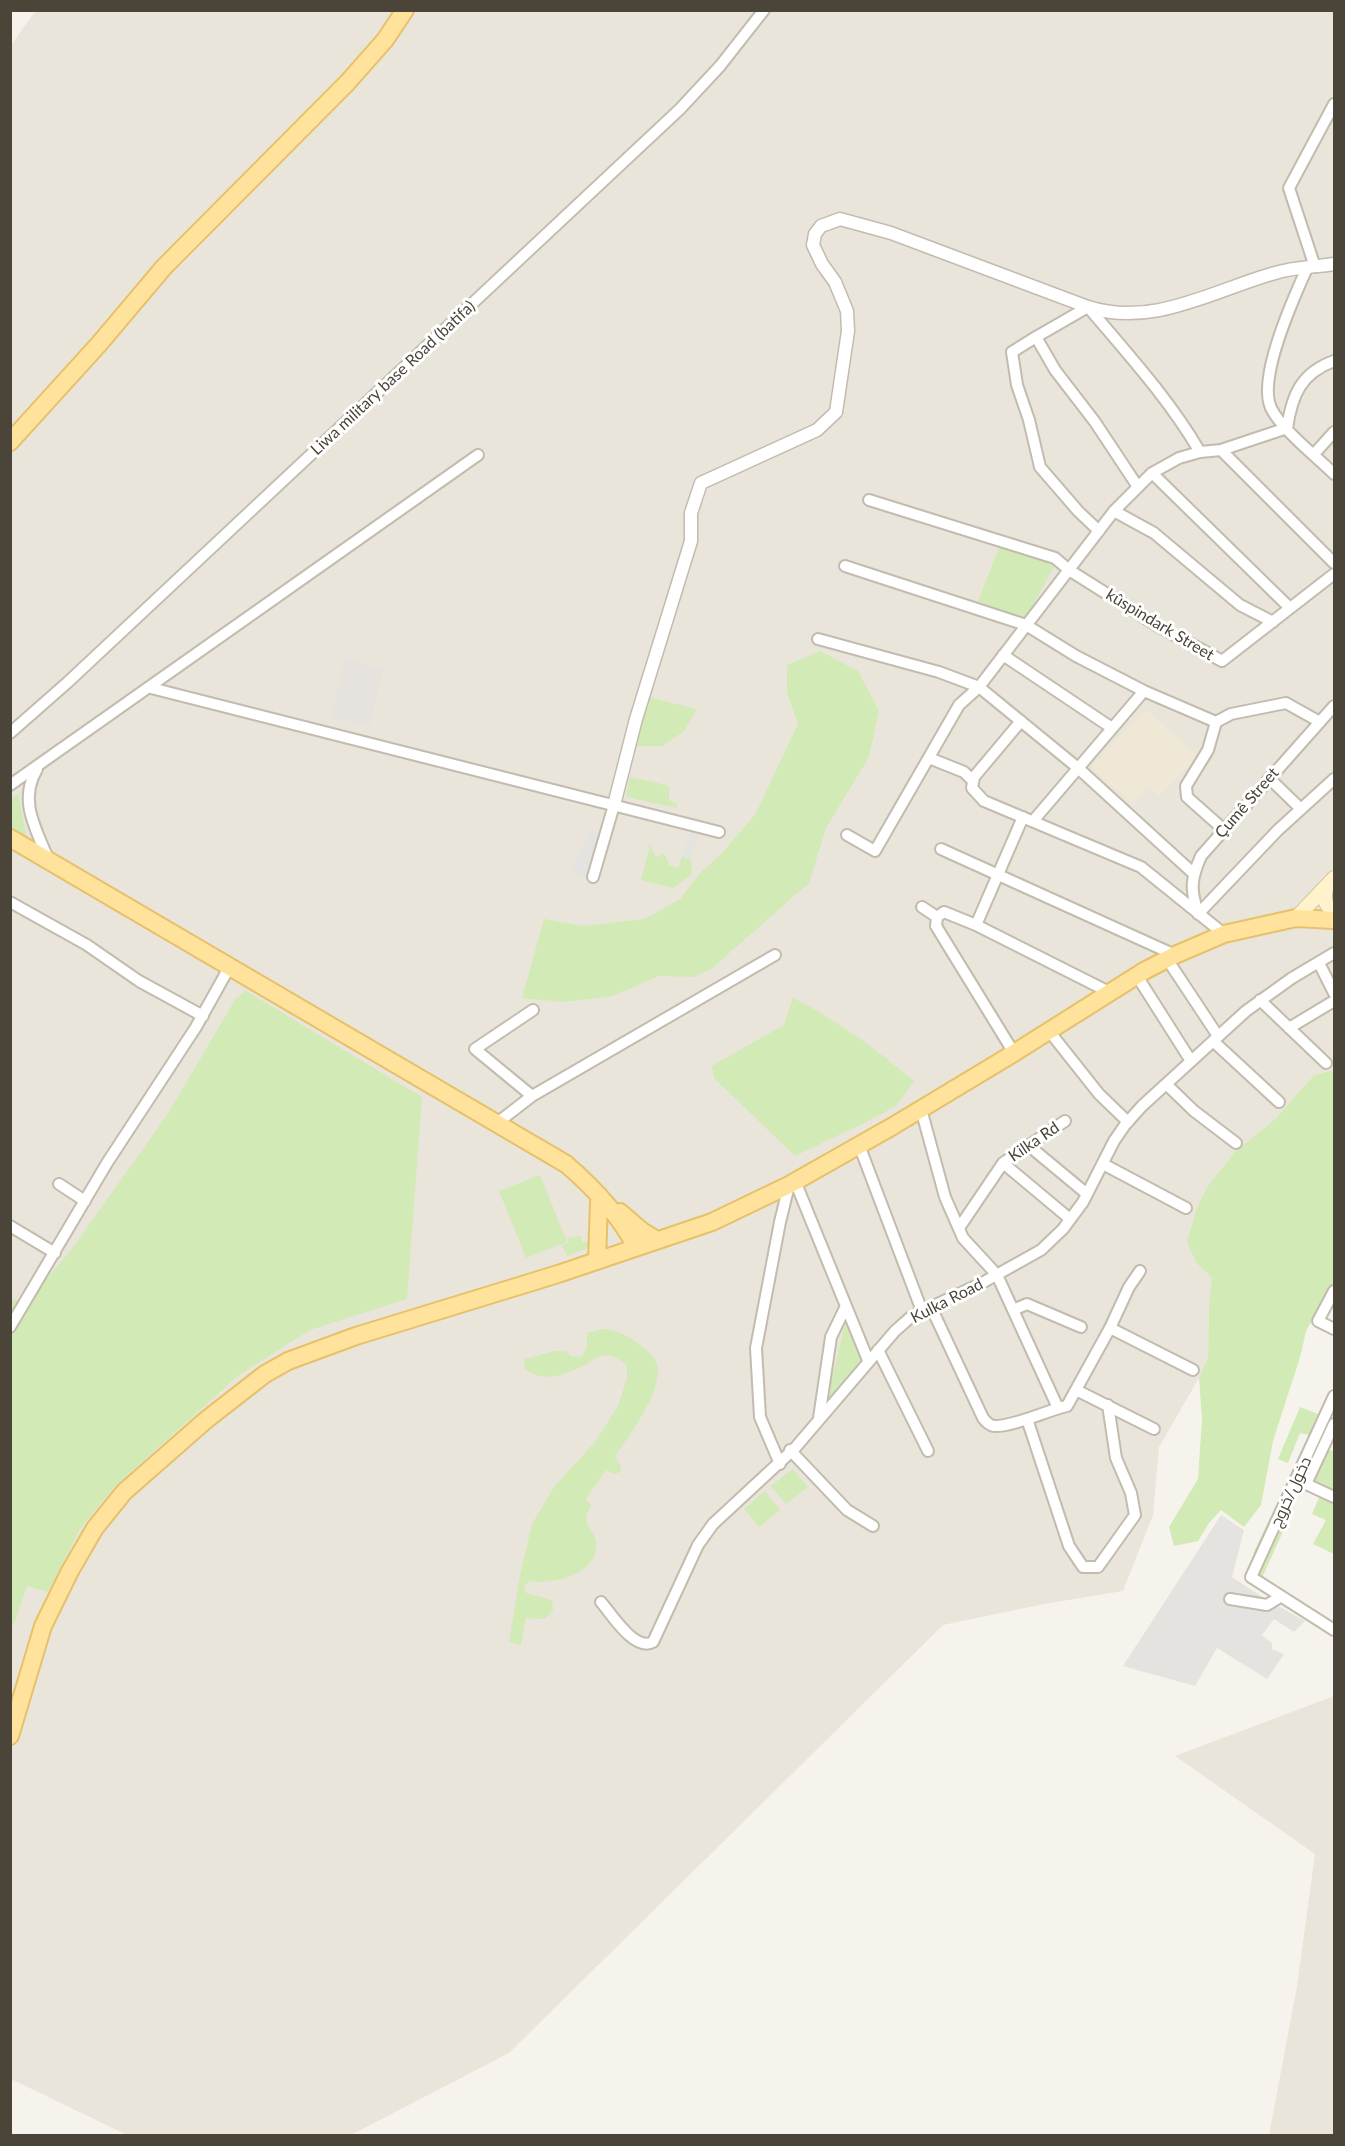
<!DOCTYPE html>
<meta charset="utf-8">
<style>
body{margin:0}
#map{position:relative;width:1345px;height:2146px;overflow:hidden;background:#f6f3ec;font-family:Lato,sans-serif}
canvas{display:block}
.frame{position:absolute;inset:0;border:12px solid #4b4439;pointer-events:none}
</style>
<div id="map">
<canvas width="1345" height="2146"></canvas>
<div class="frame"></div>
</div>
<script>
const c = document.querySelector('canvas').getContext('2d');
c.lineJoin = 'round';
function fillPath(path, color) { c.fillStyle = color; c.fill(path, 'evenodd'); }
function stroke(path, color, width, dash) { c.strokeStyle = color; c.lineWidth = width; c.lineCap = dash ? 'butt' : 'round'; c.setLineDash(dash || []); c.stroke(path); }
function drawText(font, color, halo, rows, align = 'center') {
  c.font = font + ' Lato,Cairo,sans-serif'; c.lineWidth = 6; c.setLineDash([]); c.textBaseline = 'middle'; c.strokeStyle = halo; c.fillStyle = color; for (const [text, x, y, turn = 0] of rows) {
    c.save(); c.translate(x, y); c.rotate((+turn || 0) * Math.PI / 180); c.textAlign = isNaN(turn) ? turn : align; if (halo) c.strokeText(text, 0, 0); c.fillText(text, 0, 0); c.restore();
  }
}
const residential = new Path2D(`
 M36,10l1298,1v1059l-20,5 -39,44 -39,32 -39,113 15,14 -3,24 -1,55 -9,21 -40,69 -6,68 -30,76 -79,13 -101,21 -434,428 -158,82h-224l-116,-56v-2034z
 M1334,1696v439h-65l28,-149 18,-132 -140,-98z`);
const industrial = new Path2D(`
 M345,659l38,11 -14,57 -38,-10z`);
const education = new Path2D(`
 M1145,709l53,47 -39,40 -11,-9 -16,16 -41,-36z`);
const green = new Path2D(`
 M1000,545l55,20 -30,54 -47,-18z
 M820,651l38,20 21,40 -10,46 -43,71 -17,55 -98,86 -17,8 -35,-1 -46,20 -49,6 -42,-4 22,-79 39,7 62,-7 35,-20 20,-26 21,-19 34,-39 43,-91 -11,-31v-28z
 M648,697l49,12 -13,22 -21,15h-28z
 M630,777l36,8 3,2v13l8,4v4l-51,-11z
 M18,794l9,44 -16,-10v-29z
 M649,843l7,14 8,-4 4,8v4l10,3 4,-12 9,3 1,15 -19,14 -32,-8 8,-31z
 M246,991l176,106 -15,202 -97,31 -71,45 -125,112 -34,42 -32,63 -21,-6 -16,45v-333l15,6 48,-58 93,-131 68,-115z
 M793,998c44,22 83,51 121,83l-18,25 -30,16 -71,34 -81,-78 -2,-12 72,-41z
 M1334,1070v213l-28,48 -5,23 -28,87 -12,64 -17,22 -23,-17 -12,13 -11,18 -24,5 -5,-19 29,-48 4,-60 -3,-41 9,-21 1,-55 3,-24 -15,-14 -10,-22 11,-37 10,-19 28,-35 39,-32 39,-44z
 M540,1175l27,67 -41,16 -27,-67z
 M581,1236l1,6h7l1,5 -23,9 -5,-11 7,-2 -2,-5z
 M845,1323l17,38 -37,47z
 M602,1329c14,0 27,7 38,16 9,6 17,13 18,25 1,25 -29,66 -43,86l5,8 1,8 -8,2 -7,-4 -20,29 5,7c-14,21 8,23 5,43 -4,27 -46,36 -67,32l-5,5 2,7 26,7 1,10 -8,9 -19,-1 -5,27 -12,-3 11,-67 12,-51 22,-37 41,-45 23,-36 9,-28v-13c-7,-5 -16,-12 -26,-9 -5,1 -11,6 -16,9 -20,10 -43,19 -61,3l1,-9 30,-8h10l6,5 11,1 5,-11v-13z
 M1300,1407l18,7 -9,20 3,2 -57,118h-2l56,-119 -9,-2 -12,30 -10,-4z
 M1327,1450l7,1v42l-20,-9 -1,-5z
 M793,1469l15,18 -22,17 -15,-18z
 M765,1491l15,19 -21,17 -15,-18z
 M1320,1495l14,7v52l-21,-10 13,-24 -14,-6z
 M1291,1505l3,2 -32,71 -3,-2z`);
const parking = new Path2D(`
 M691,830l8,3 -8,26 -8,-2z
 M589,831l13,4 -13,43 -19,-6z
 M1221,1515l23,15 -12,47 32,21 41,23 -11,11 -20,-13 -12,16 10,8v6l12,5 -17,25 -50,-31 -22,38 -72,-20z`);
const minor = new Path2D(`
 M1315,267l-26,-79 45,-84
 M1307,268c-13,29 -50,110 -36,140 10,21 46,49 63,66
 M1036,337l-24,15 5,33 12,35 11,47 38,44 21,20
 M1221,450l113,113
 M1314,454l20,-22
 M1152,473l138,135
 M1138,487l-43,-65 -40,-52 -19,-33 52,-30c39,46 81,92 112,145
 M869,500l186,58 14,12 89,56 64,35 112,-87
 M1114,511l40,22 86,72 33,17
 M845,566l181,59 50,31 68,35 72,31 15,-8 55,-11 34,19
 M818,639l121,33 40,15 99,81 115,105
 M1003,655l109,73
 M151,688l568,144
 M1021,721l-47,56 -2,11 12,13 157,66 83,67
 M1216,722l-8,28 -22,36 1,11 36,32
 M10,733l58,-51 612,-573 40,-43 44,-56
 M929,758l35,14 9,9
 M37,769c-19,32 -1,59 11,90
 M1269,778l32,31
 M10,785l468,-330
 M1033,821l111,-130
 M847,835l28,16 84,-146 20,-18 135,-176 38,-38 27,-15 21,-6 21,-2 66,-22c5,-33 14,-55 47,-67
 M941,849l234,106
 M593,877l21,-72
 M10,902l77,43 52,36 64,35
 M922,907l15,10
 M1198,913c-8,-24 -7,-34 3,-57l133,-150
 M1198,914l80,-84 56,-51
 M976,925l47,-108
 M1167,959l51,77
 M1319,963l15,30
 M1137,976l54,85
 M1260,1000l66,63
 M1289,1028l45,-27
 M1049,1031l50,63 29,28
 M1213,1041l66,61
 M1014,1053l-78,-127 1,-9 7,-5 32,13 135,68
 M1166,1084l28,27 42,32
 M532,1096l-57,-47 58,-39
 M921,1109l24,88 18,41 34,37 61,133
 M497,1123l35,-27 243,-141
 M859,1145l63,166
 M1028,1145l59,49
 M1003,1163l67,56
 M1103,1164l83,44
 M795,1181l73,179
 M59,1184l26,17
 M10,1226l45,27
 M959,1228l44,-65 62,-42
 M1334,1291l-16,30 16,8
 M931,1307l52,111c3,4 6,7 11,8 19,1 54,-16 73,-20l43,-78 19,-41 11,-16
 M1013,1310l14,-6 54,23
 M10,1327l97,-164 89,-136 34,-61
 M1110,1328l83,42
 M878,1350l50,101
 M1076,1390l78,39
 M1334,1396l-83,181 83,53
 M819,1418l12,-81 15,-31
 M1027,1419l42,127 14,21h15l37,-52 -4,-22 -15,-35 -8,-53
 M1334,1424l-28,60 28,13
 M790,1450l57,60 26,16
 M780,1464l-20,-47 -4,-69 24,-126 9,-37
 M1230,1599l37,6 13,-8
 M601,1602c11,13 34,50 52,40l45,-97 15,-21 82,-76 100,-117 17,-15 70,-33 59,-33 22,-21 20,-27 31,-61 11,-16 17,-19 104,-95 46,-33 42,-25`);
const tertiary = new Path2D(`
 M614,805l22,-86 55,-178v-28l10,-30 116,-53 19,-18 12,-81 -1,-20 -12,-29 -13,-18 -9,-19 2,-11 6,-8 19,-7 51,14 197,74c65,21 126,-17 187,-34 19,-6 40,-6 59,-9`);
const secondary = new Path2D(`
 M1327,886c-4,12 -3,18 7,26
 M1296,918l38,-40`);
const primary = new Path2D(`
 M10,442l89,-98 65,-77 183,-184 38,-43 20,-30
 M10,838l556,326c27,23 53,51 70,83
 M620,1212l22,19 15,9
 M597,1261l2,-59
 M10,1736l33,-110 27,-55 25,-43 29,-36 82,-72 59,-46 23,-13 68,-25 202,-62 154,-52 77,-37 104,-59 121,-73 130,-82 31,-16 49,-21 72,-16 38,2`);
const streetNames = [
 ["Liwa military base Road (batifa)",393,378,-43],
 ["kûspindark Street",1160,625,31],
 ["Çumê Street",1247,803,-49],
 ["Kilka Rd",1034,1142,-34],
 ["Kulka Road",947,1301,-27],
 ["دخول/خروج",1291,1492,-65]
];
fillPath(residential, '#eae5da');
fillPath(industrial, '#e6e2dd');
fillPath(education, '#efe8d6');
fillPath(green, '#d2eab5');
fillPath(parking, '#e5e3e0');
stroke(minor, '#c2bbae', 14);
stroke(tertiary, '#c2bbae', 15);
stroke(secondary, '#d6c79b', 16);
stroke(primary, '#e6c16a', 20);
stroke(minor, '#fff', 10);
stroke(tertiary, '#fff', 12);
stroke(secondary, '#fff3cd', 14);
stroke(primary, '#ffe39c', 16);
drawText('16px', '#4b4439', '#fff', streetNames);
</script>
